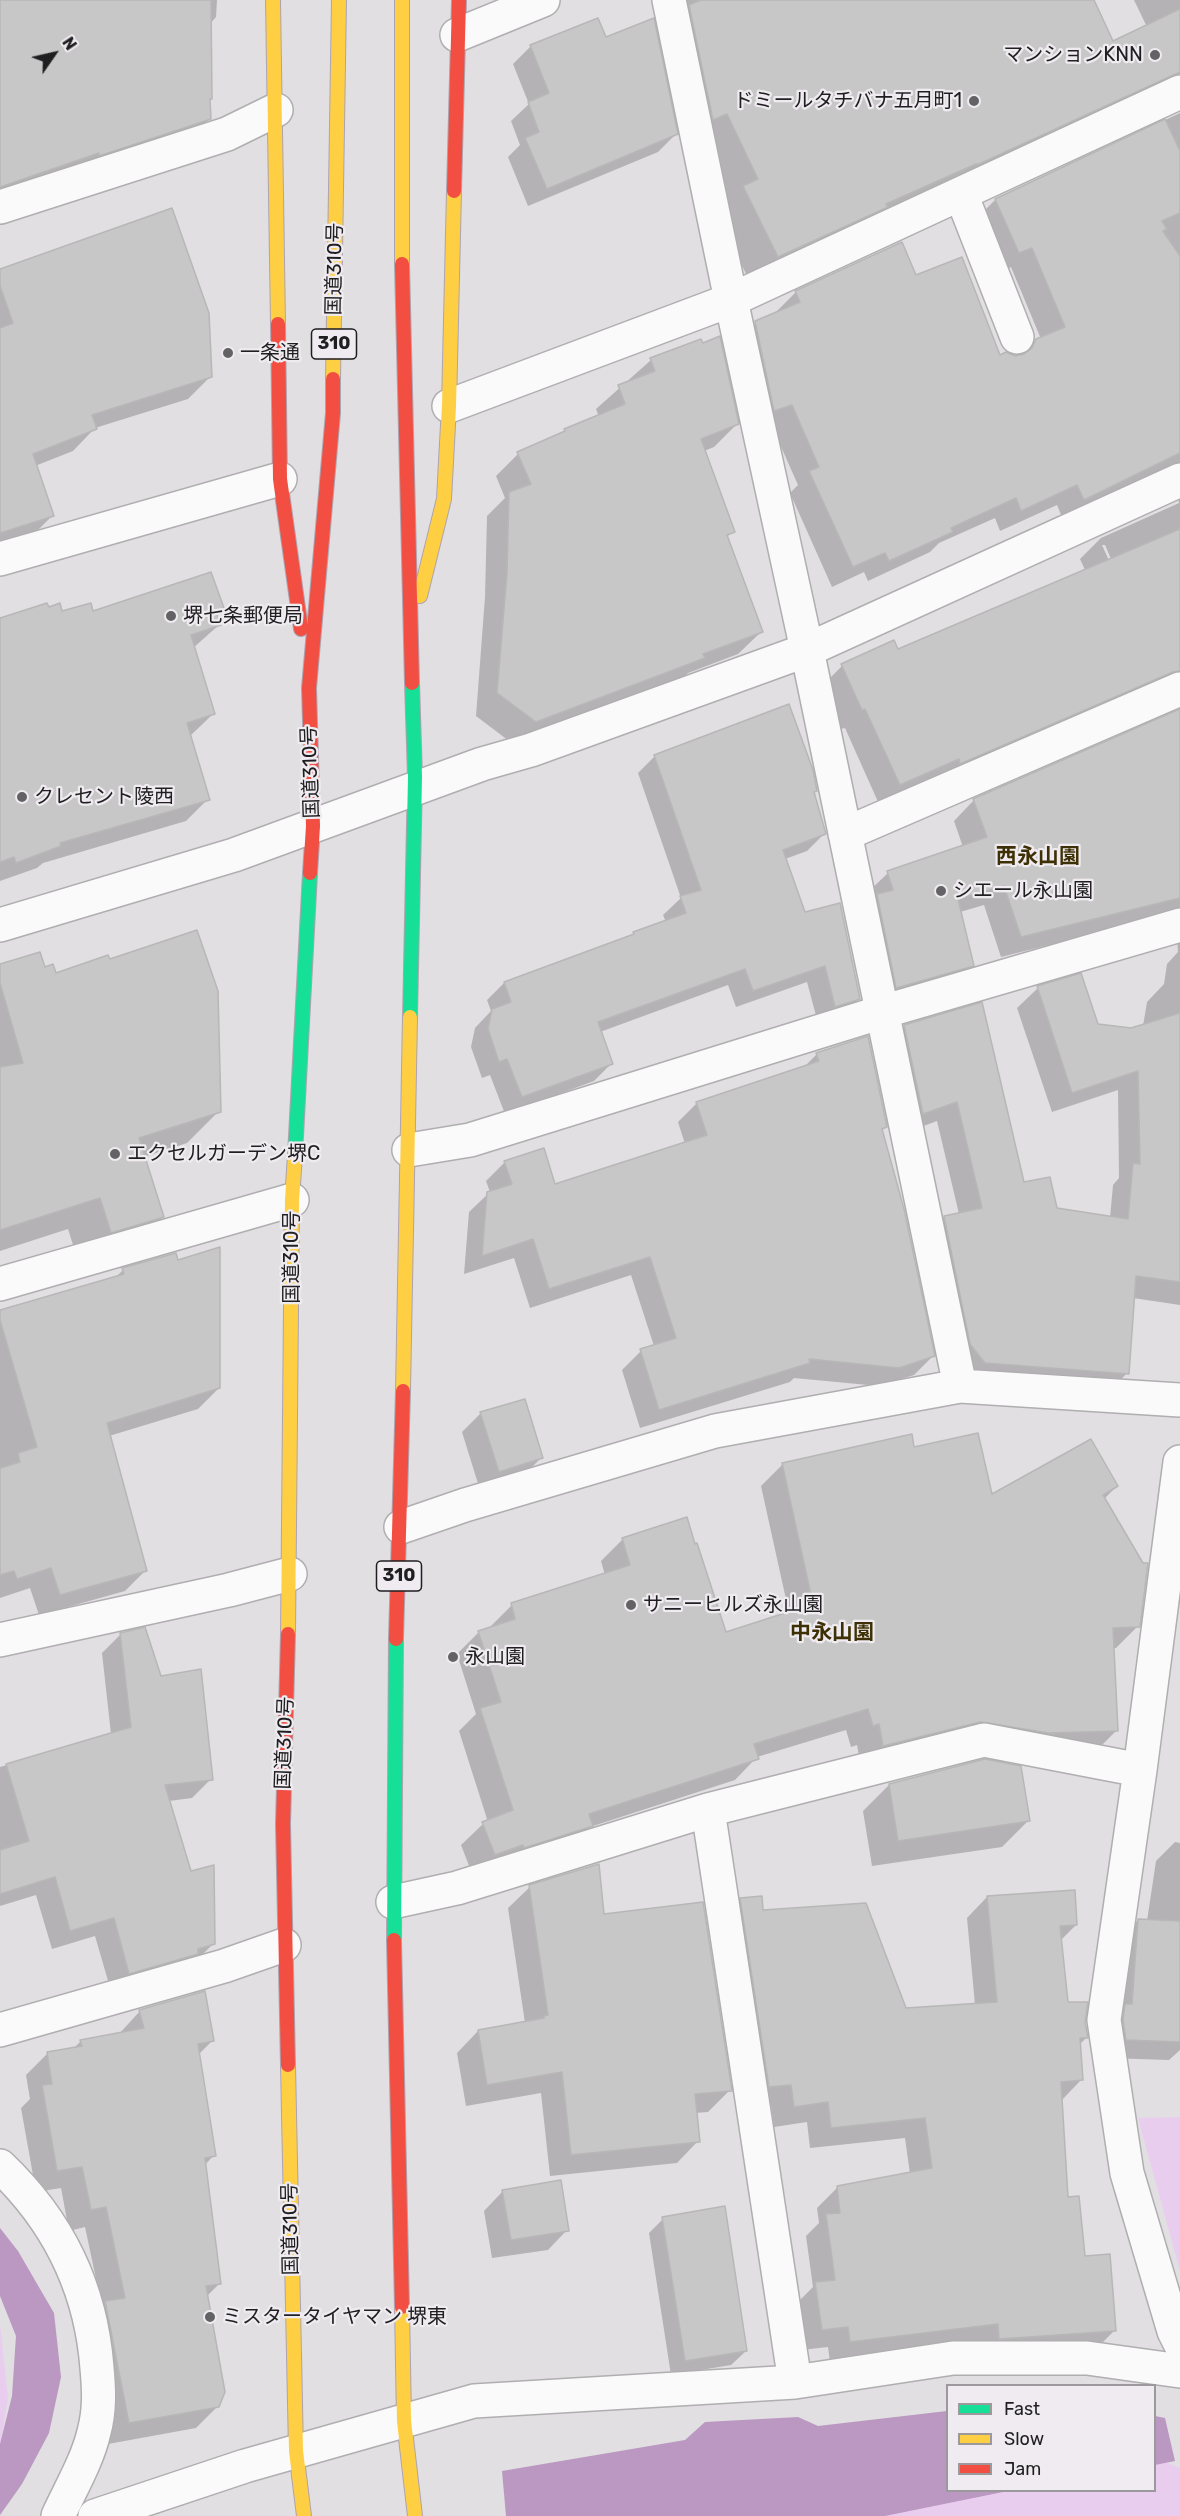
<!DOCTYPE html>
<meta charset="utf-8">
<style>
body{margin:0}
#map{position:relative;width:1180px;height:2516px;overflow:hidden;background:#e1dfe1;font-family:Rubik,sans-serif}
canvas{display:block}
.legend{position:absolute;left:946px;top:2384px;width:210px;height:108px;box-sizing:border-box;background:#efebf0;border:2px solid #9c999d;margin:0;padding:8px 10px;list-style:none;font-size:18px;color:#1f1e20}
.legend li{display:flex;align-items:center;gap:12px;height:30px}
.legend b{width:30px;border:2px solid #9c999d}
.north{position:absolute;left:24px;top:24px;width:60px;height:60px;-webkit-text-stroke:4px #efebf0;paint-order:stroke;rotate:56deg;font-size:16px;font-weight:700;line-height:24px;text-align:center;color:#1f1e20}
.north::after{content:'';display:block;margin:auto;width:21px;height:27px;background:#1f1e20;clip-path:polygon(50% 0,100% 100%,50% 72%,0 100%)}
</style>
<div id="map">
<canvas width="1180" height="2516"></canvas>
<ul class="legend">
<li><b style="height:8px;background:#16e098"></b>Fast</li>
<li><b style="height:8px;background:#ffcf43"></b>Slow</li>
<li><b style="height:8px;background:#f24e42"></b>Jam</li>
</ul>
<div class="north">N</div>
</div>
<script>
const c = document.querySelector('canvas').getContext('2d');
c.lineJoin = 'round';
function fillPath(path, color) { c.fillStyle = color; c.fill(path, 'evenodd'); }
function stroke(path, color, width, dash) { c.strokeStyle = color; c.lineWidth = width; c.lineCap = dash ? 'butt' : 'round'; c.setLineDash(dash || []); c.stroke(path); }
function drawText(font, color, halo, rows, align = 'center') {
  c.font = font + ' Rubik,"Noto Sans JP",sans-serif'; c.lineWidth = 4.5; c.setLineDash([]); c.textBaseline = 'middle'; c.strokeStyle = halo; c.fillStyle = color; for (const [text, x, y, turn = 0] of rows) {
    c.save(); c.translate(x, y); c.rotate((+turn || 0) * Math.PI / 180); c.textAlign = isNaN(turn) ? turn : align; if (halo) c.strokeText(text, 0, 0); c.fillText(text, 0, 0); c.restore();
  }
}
const green = new Path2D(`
 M1180,2117v154l-42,-153z
 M0,2324l8,74 -8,49z
 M1165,2462l15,6v48h-316l124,-25 166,-1 1,-25z`);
const water = new Path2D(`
 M0,2228l18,23 36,62 7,64 -12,56 -27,51 -22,31v-71l12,-48 4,-60 -16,-40z
 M947,2411l1,79 60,1 -123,25h-379l-4,-45 183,-31 20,-18 93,-5 20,9z
 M1155,2416l10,2 10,43 -20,4z`);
const shadow = new Path2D(`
 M0,0h217l-1,17 -6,7 -1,95 -20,20 -189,60z
 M673,0h419l21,43 34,-16 -13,-27h46v94l-429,190 -34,-69 12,-13 -30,-61z
 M605,39l71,95 -18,18 -130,54 -20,-49 12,-12 -9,-24 18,-17 -16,-40 18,-18z
 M1180,113v1192l-47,-7 -6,75 -20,21 -143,-11 -40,-145 20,-21 15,-3 -22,-93 -35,13 -18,-87 21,-21 118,158 33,25 54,9 3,-33 6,-7 -1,-88 -66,22 -35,-104 21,-20 59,37 34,5 12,-4 4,-24 17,-18 3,-20 11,-12 -3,-39 -174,44 -17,-52 -24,7 12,53 -20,21 -76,22 -9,-115 21,-20 75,-26 -9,-26 20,-21 205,-88 -2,-9 -298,101 -34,-76 -4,1 -19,-43 20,-20 56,-15 188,-79 -6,-13 21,-21 78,-35 -2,-9 -113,28 -7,-17 -57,26 -5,-13 -56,25 -9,9 -62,29 -4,-9 -32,15 -42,-94 8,-8 -63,-142 21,-20 19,-10 21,-21 119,-15 84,80 22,-1 20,-17 -30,-72 -12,6 -24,-53 20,-20zM1102,545h3l9,21 -2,1z
 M0,270l210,107 -22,22 -93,29 -22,23 -38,15 17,50 -22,22 -30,9z
 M651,360l86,64 -23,23 -10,4 29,80 -6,6 34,95 -23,22 -50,19 -7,7 -168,64 -37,-28 9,-119 2,-81 18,-18 -9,-22 22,-22 81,-37 -3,-8z
 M222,607l-7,7 4,11 -26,23 20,66 -24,23 19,62 -22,22 -143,42 -6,5 -37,13v-264l2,1 46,-9 13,4h31z
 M655,756l161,35 -3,2 11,41 -17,17 -22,8 19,55 55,85 -18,17 -23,7 -11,-41 -71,25 -8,-22 -128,47 12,31 -18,18 -89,33 -15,-39 -8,3 -11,-31 4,-19 16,-17 -4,-11 17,-17 125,-45 5,-5 32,-11 -3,-7 18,-17 -43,-125z
 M0,966l44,3 11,6 164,136 -32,32 -43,14 19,60 -32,32 -52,15 -11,-35 -68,22z
 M817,1054l68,73 -4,4 52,225 -19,19 -35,11 -85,-8 -4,4 -150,46 -18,-58 19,-19 13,-5 -23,-71 -101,33 -16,-50 -50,16 5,-62 21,-20 -4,-11 19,-19 49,24 131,-42 -7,-22 19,-19 106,-35z
 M123,1270l96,118 -21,21 -89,27 37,134 -21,21 -86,24 -9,-27 -30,10v-286l114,-33z
 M481,1413l60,45 -19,19 -42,13 -18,-58z
 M913,1449l78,48 126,-11 -14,14 35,126 -22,22h-3l3,83 -22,22 -137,-10 -96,24 -4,-22 -6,2 -5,-17 -89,27 -22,23 -145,47 -20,21 -97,28 -12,-31 22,-21 5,-2 -29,-91 17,-17 -19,-60 22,-22 11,-3v-2l22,-22 93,-30 -4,-14 22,-22 102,95 64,-21 -28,-127 22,-22z
 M121,1634l38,43 52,102 -19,19 -23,3 45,142 -19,19 -84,29 -16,-55 -43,13 -16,-54 -36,11v-139l111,-33 -9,-81z
 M889,1785l139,36 -26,26 -130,19 -9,-55z
 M1175,1842l5,1v207l-11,10 -61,-2 12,-119 18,-19 9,1 9,-60z
 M530,1887l73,28 127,175 -22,22 -13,1 3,28 -21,22 -127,13 -9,-83 -75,13 -9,-53 21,-22 47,-8 -17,-115z
 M987,1897l89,28 -16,16 7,62 17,19 2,16 -7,7 2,35 -20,21 6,97 17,59 30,74 -21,21 -263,10 -2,-15 -27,3 -6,-45 18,-18 -7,-51 13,-13 -2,-15 21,-21 72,-13 -5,-36 -95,10 -3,-26 -33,5 -3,-22 -22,2 -29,-187 21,-21 164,111 70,-5 -8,-87z
 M140,2011l72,30 -14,14 16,100 -10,11 15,118 -13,13 12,109 -22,22 -88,16 -24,-120 18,-17 -17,-80 -16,4 -8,-43 -25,4 -15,-84 9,-9 -4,-24 22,-22 25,-4 8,-8 38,-7z
 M503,2191l64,39 -19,20 -56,8 -8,-47z
 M663,2219l83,132 -15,14 -60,10 -22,-142z`);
const building = new Path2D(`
 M0,0h211l1,99h-2l1,20 -112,37v-3l-99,34z
 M701,0h393l19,41 67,-32v63l-201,92h-3l-90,40 2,3 -110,50 -35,-71 15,-7 -31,-65 -14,6 -24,-115z
 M598,18l8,19 48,-19 24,116 -131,55 -22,-51 14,-6 -11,-30 21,-9 -19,-48z
 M1165,119l15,32v62l-18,8 5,8 -4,2 17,25v197l-96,47 -7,-15 -56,26 -5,-13 -65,30 2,4 -64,29 -4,-8 -32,14 -44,-96 10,-4 -27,-62 -18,6 -19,-90 45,-19 -5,-11 107,-49 14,33 46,-18 38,98 6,-3 9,4 9,-2 8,-6 4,-9 29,-12 -33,-79 -13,5 -24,-54z
 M172,208l37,105 3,64 -120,38 5,14 -64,25 21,62 -54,17v-205l13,-5 -13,-37v-17z
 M720,336l19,88 -38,15 34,93 -8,3 36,97 -60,22 2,4 -169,64 -39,-29 10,-120 2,-81 22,-8 -14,-32 48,-21 -1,-2 61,-25 -7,-19 37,-14 -5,-13 51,-19 2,4z
 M1180,529v142l-7,1 -213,92 -1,-5 -59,26 -35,-76 -3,1 -21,-46 53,-24 4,9z
 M211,572l13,36 -9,2 6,15 -30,10 24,79 -28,9 23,77 -150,43 1,3 -45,17 -2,-6 -14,5v-244l47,-15 2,4 11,-4 2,8 29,-8 2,8z
 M789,704l24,66 4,21 -3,1 12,42 -43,16 22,62 35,-9 20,96 -25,8 -10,-41 -72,25 -8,-22 -147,53 15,42 -91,33 -15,-38 -8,3 -11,-33 4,-20 19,-7 -7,-20 130,-48 -1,-2 53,-19 -6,-17 21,-6 -47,-135z
 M1180,709v189l-159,39 -17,-51 -46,13 16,67 -78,22 -19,-94 16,-4 -6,-19 100,-34 -14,-38z
 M197,930l21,61 3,121 -82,26 25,79 -53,16 -11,-35 -100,32v-163l23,-4 -23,-80v-19l40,-12 5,15 8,-3 3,9 52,-18 2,4z
 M1081,973l17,51 33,4 49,-15v269l-44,-6 -7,98 -144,-11 -15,-19 -26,-128 38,-8 -25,-106 -34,12 -19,-89 78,-23 42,180 26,-5 7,31 71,11 5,-56 7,1 -2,-93 -66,22 -35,-107z
 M868,1036l19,91 -5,2 22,80 31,147 -36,12 -90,-9 1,4 -151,47 -19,-61 36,-11 -26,-81 -101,32 -16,-50 -51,17 5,-64 25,-8 -8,-23 40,-13 11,36 152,-49 -11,-33 123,-41 -3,-8z
 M220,1247v141l-113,35 40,148 -87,24 -9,-27 -34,11 -3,-8 -14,4v-107l20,-6 -2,-9 19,-6 -37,-127v-10l124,-36 -2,-6 54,-15 2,7z
 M525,1399l18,59 -44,14 -19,-60z
 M978,1433l14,61 99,-55 27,47 -15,9 40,68h5l-8,64 -27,1 5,103 -69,2 -69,-11 -97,24 -4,-22 -6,2 -5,-17 -114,35 5,15 -170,55 4,12 -69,22 -1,-3 -28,10 -13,-33 31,-12 -33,-102 21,-6 -23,-71 37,-12 -4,-16 119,-38 -8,-27 65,-21 8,27 2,-1 29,89 87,-28 -31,-141 130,-29 2,13z
 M145,1627l16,49 40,-7 12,111 -48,5 26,86 23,-6 1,79 -17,5v5l-69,20 -15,-56 -44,13 -15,-54 -55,17v-44l29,-9 -23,-77 125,-37 -11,-94z
 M985,1759l36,7 9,55 -132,20 -9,-57z
 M599,1864l5,50 99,-12 29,189 -37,3 5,48 -129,13 -9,-83 -75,13 -9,-55 66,-12v-2l4,-1 -19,-130z
 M1075,1890l2,35 -17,1 8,76h20l-3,20 3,16h-8l3,42 -22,2 7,115 11,-1 6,60 25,-2 6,77 -117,8 -1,-15 -148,18 -2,-15 -26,3 -7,-48 20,-2 -9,-66 14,-1 -3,-27 95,-18 -7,-50 -94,10 -3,-26 -34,5 -3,-22 -22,2 -29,-189 22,-2 1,14 103,-7 40,105 91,-6 -10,-106z
 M1138,1919l42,2v121l-54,-2 -3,-20 2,-16h7z
 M205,1991l9,50 -16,3 18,112 -11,2 16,126 -15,2 19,106 -6,15 -90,16 -24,-122 20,-3 -19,-91 -15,3 -9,-43 -25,4 -15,-86 10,-1 -5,-32 35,-6 -2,-6 64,-12 -5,-18z
 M561,2180l8,51 -58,9 -9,-50z
 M725,2206l22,145 -62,10 -23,-144z`);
const street = new Path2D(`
 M669,0l62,300 76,350 373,-170
 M457,35l86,-35
 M961,194l56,143
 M0,207l227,-73 49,-24
 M449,406l282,-106 449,-208
 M0,559l280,-80
 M845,834l335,-145
 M0,925l234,-70 248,-91 49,-14 276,-100 153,736
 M409,1150l61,-10 412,-128 298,-87
 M0,1284l292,-84
 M1180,1462l-40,308 -36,250 23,153 47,158 6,12
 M401,1527l64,-22 250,-74 245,-45 220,14
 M0,1640l229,-50 61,-16
 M393,1902l64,-14 251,-78
 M0,2030l224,-64 60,-21
 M0,2166c58,55 91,122 97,202 2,22 3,42 -3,64 -6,27 -24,58 -36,84
 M795,2382l-87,-572 276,-70 156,30
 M95,2516l150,-50 229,-65 321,-19 158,-24h134l93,13`);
const fast = new Path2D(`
 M410,1017l5,-240 -3,-94
 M295,1155l15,-282
 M394,1940l2,-301`);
const slow = new Path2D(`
 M273,0l5,324
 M402,0v264
 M333,379l6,-379
 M420,596l24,-97 5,-93 5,-215
 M403,1391l7,-374
 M288,1634l4,-434 3,-45
 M288,2065l8,386 8,65
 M402,2307l2,114 11,95`);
const jam = new Path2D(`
 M454,191l5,-191
 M402,264l10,419
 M278,324l2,155 21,150
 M310,873l3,-47 -4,-138 24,-275v-34
 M396,1639l7,-248
 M394,1940l8,367
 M288,2065l-5,-241 5,-190`);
const markers = [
 [1155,55,6,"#636264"],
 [974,101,6,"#636264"],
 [228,353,6,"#636264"],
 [171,616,6,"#636264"],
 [22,797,6,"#636264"],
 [941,891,6,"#636264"],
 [115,1154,6,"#636264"],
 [631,1605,6,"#636264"],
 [453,1657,6,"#636264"],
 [210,2317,6,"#636264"]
];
const shields = [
 [334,344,45],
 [399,1576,45]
];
const shieldNames = [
 ["310",334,344],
 ["310",399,1576]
];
const poiNames = [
 ["マンションKNN",1143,55,"right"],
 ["ドミールタチバナ五月町1",962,101,"right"],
 ["一条通",240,353],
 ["堺七条郵便局",183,616],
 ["クレセント陵西",34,797],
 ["シエール永山園",953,891],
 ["エクセルガーデン堺C",127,1154],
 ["サニーヒルズ永山園",643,1605],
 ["永山園",465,1657],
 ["ミスタータイヤマン 堺東",222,2317]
];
const streetNames = [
 ["国道310号",335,269,-89],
 ["国道310号",311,772,-92],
 ["国道310号",292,1257,-90],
 ["国道310号",285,1743,-88],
 ["国道310号",291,2229,-91]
];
const neighbourhoodNames = [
 ["西永山園",1038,857],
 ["中永山園",832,1633]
];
fillPath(green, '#e9cdef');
fillPath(water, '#ba98c1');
fillPath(shadow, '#0003');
fillPath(building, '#c8c7c7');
stroke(building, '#b8b7b7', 1.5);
stroke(street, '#b0aeb0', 36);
stroke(fast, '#aea3b0', 16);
stroke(slow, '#aea3b0', 16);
stroke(jam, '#aea3b0', 16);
stroke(street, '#fafafa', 33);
stroke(fast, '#16e098', 14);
stroke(slow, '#ffcf43', 14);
stroke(jam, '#f24e42', 14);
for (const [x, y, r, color] of markers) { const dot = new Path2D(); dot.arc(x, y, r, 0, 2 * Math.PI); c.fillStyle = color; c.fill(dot); stroke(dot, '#efebf0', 2); }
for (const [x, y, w] of shields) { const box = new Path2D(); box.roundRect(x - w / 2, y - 15, w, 30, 4.5); c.fillStyle = '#efebf0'; c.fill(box); stroke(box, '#1f1e20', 1.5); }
drawText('bold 18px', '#1f1e20', null, shieldNames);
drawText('20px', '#1f1e20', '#efebf0', poiNames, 'left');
drawText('20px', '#1f1e20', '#efebf0', streetNames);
drawText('bold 21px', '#3e3005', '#efebf0', neighbourhoodNames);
</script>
